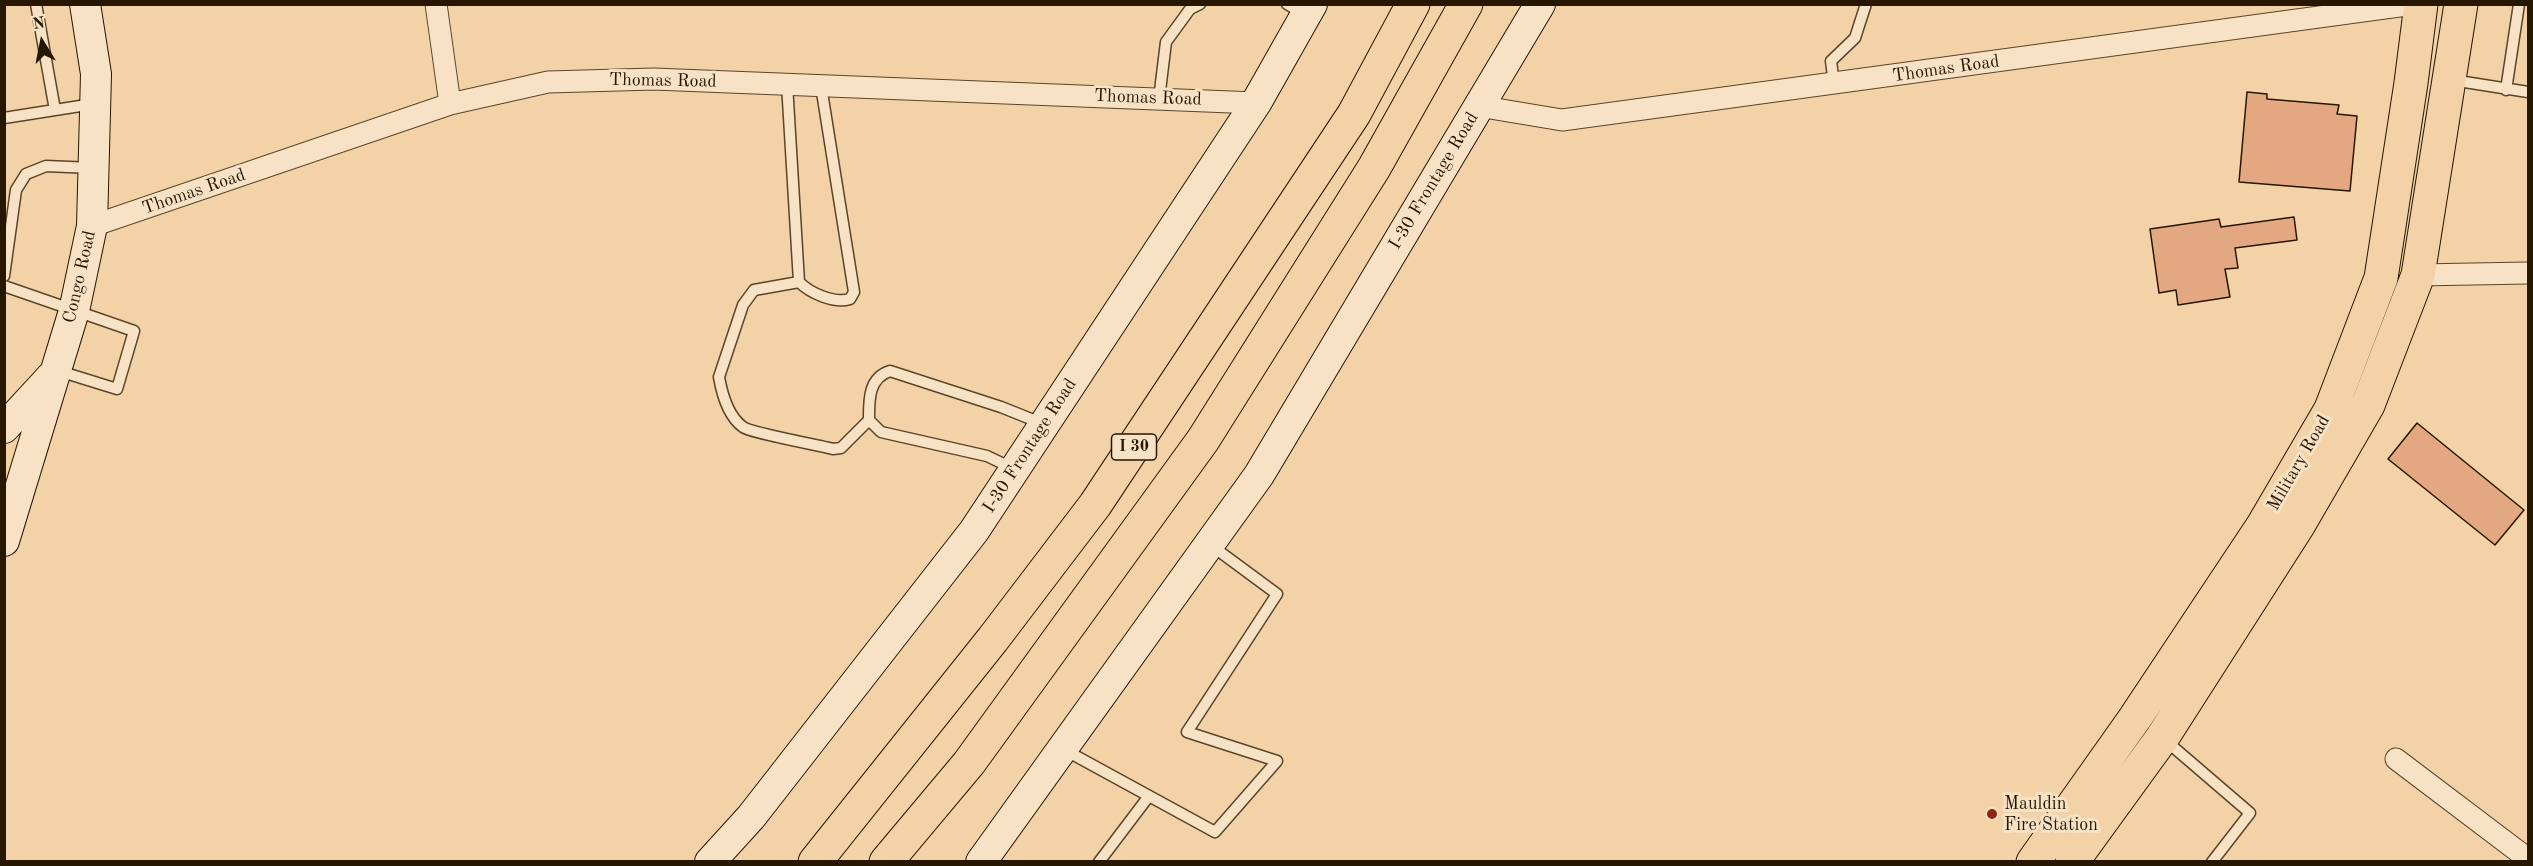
<!DOCTYPE html>
<style>
body{margin:0}
#map{position:relative;width:2533px;height:866px;overflow:hidden;background:#f2d2a6;font-family:"Old Standard TT",serif}
canvas{display:block}
.frame{position:absolute;inset:0;border:6px solid #271600;pointer-events:none}
.north{position:absolute;left:12px;top:12px;width:60px;height:60px;-webkit-text-stroke:4px #f7e2c5;paint-order:stroke;rotate:350deg;font-size:16px;font-weight:700;line-height:24px;text-align:center;color:#271600}
.north::after{content:'';display:block;margin:auto;width:21px;height:27px;background:#271600;clip-path:polygon(50% 0,100% 100%,50% 72%,0 100%)}
</style>
<div id="map">
<canvas width="2533" height="866"></canvas>
<div class="frame"></div>
<div class="north">N</div>
</div>
<script>
const c = document.querySelector('canvas').getContext('2d');
c.lineJoin = 'round';
function fillPath(path, color) { c.fillStyle = color; c.fill(path, 'evenodd'); }
function stroke(path, color, width, dash) { c.strokeStyle = color; c.lineWidth = width; c.lineCap = dash ? 'butt' : 'round'; c.setLineDash(dash || []); c.stroke(path); }
function drawText(font, color, halo, rows, align = 'center') {
  c.font = font + ' "Old Standard TT",serif'; c.lineWidth = 6; c.setLineDash([]); c.textBaseline = 'middle'; c.strokeStyle = halo; c.fillStyle = color; for (const [text, x, y, turn = 0] of rows) {
    c.save(); c.translate(x, y); c.rotate((+turn || 0) * Math.PI / 180); c.textAlign = isNaN(turn) ? turn : align; if (halo) c.strokeText(text, 0, 0); c.fillText(text, 0, 0); c.restore();
  }
}
const building = new Path2D(`
 M2247,92l20,2v5l72,6 -2,9 20,2 -7,75 -111,-9z
 M2294,217l3,23 -62,8 3,20 -13,1 5,28 -52,8 -2,-15 -17,3 -9,-64 69,-10 2,8z
 M2417,423l107,87 -29,35 -107,-86z`);
const lane = new Path2D(`
 M36,4l19,106
 M1287,4l18,11
 M2452,80l76,12
 M787,84l12,198c11,11 35,22 51,17l4,-7 -33,-206
 M1834,84l-3,-23 24,-23 11,-34
 M2506,90l13,-86
 M1159,99l7,-57 24,-33 10,-5
 M4,118l89,-14
 M4,276l12,-86 10,-16 20,-8 46,2
 M799,282l-45,8 -11,15 -24,72c3,17 10,40 24,50 8,6 75,18 90,22l8,-1 28,-28
 M4,286l130,45 -17,58 -58,-18
 M1012,468l-25,-12 -106,-24 -12,-12c0,-19 -1,-42 21,-49l111,36 40,16
 M2165,740l85,73 -38,49
 M1063,749l152,83 62,-71 -90,-29 90,-138 -65,-48
 M1099,862l50,-66`);
const street = new Path2D(`
 M436,4l14,100
 M1478,106l84,14 852,-116
 M92,226l358,-122 98,-22 106,-3 602,24
 M2418,275l110,-2
 M2396,759l132,100`);
const secondary = new Path2D(`
 M4,428l47,-51
 M4,541l70,-230 18,-85 4,-152 -11,-70
 M710,862l41,-45 223,-286 282,-428 56,-99
 M981,862l278,-387 281,-471`);
const primary = new Path2D(`
 M2033,862l102,-144 127,-191 69,-118 50,-131 30,-195 10,-79
 M2072,862l90,-124 137,-214 69,-119 50,-130 43,-271`);
const highway = new Path2D(`
 M815,862l178,-223 102,-134 259,-391 59,-110
 M886,862l83,-99 234,-323 171,-272 92,-164`);
const markers = [
 [1992,814,6,"#8f2418"]
];
const shields = [
 [1134,447,45]
];
const shieldNames = [
 ["I 30",1134,447]
];
const streetNames = [
 ["Thomas Road",1946,69,-8],
 ["Thomas Road",663,81,1],
 ["Thomas Road",1148,98,2],
 ["I-30 Frontage Road",1434,181,-59],
 ["Thomas Road",194,192,-19],
 ["Congo Road",80,277,-77],
 ["I-30 Frontage Road",1030,446,-57],
 ["Military Road",2299,463,-60]
];
const poiNames = [
 ["Mauldin",2004,804],
 ["Fire Station",2004,825]
];
fillPath(building, '#e3a881');
stroke(building, '#271600', 1.5);
stroke(lane, '#5a452a', 13);
stroke(street, '#5a452a', 23);
stroke(secondary, '#271600', 32);
stroke(primary, '#271600', 35);
stroke(highway, '#271600', 35);
stroke(lane, '#f7e2c5', 10);
stroke(street, '#f7e2c5', 21);
stroke(secondary, '#f7e2c5', 30);
stroke(primary, '#f2d2a6', 33);
stroke(highway, '#f2d2a6', 33);
for (const [x, y, r, color] of markers) { const dot = new Path2D(); dot.arc(x, y, r, 0, 2 * Math.PI); c.fillStyle = color; c.fill(dot); stroke(dot, '#f7e2c5', 2); }
for (const [x, y, w] of shields) { const box = new Path2D(); box.roundRect(x - w / 2, y - 13, w, 26, 4.5); c.fillStyle = '#f7e2c5'; c.fill(box); stroke(box, '#271600', 1.5); }
drawText('bold 16px', '#271600', null, shieldNames);
drawText('18px', '#271600', '#f7e2c5', streetNames);
drawText('18px', '#271600', '#f7e2c5', poiNames, 'left');
</script>
